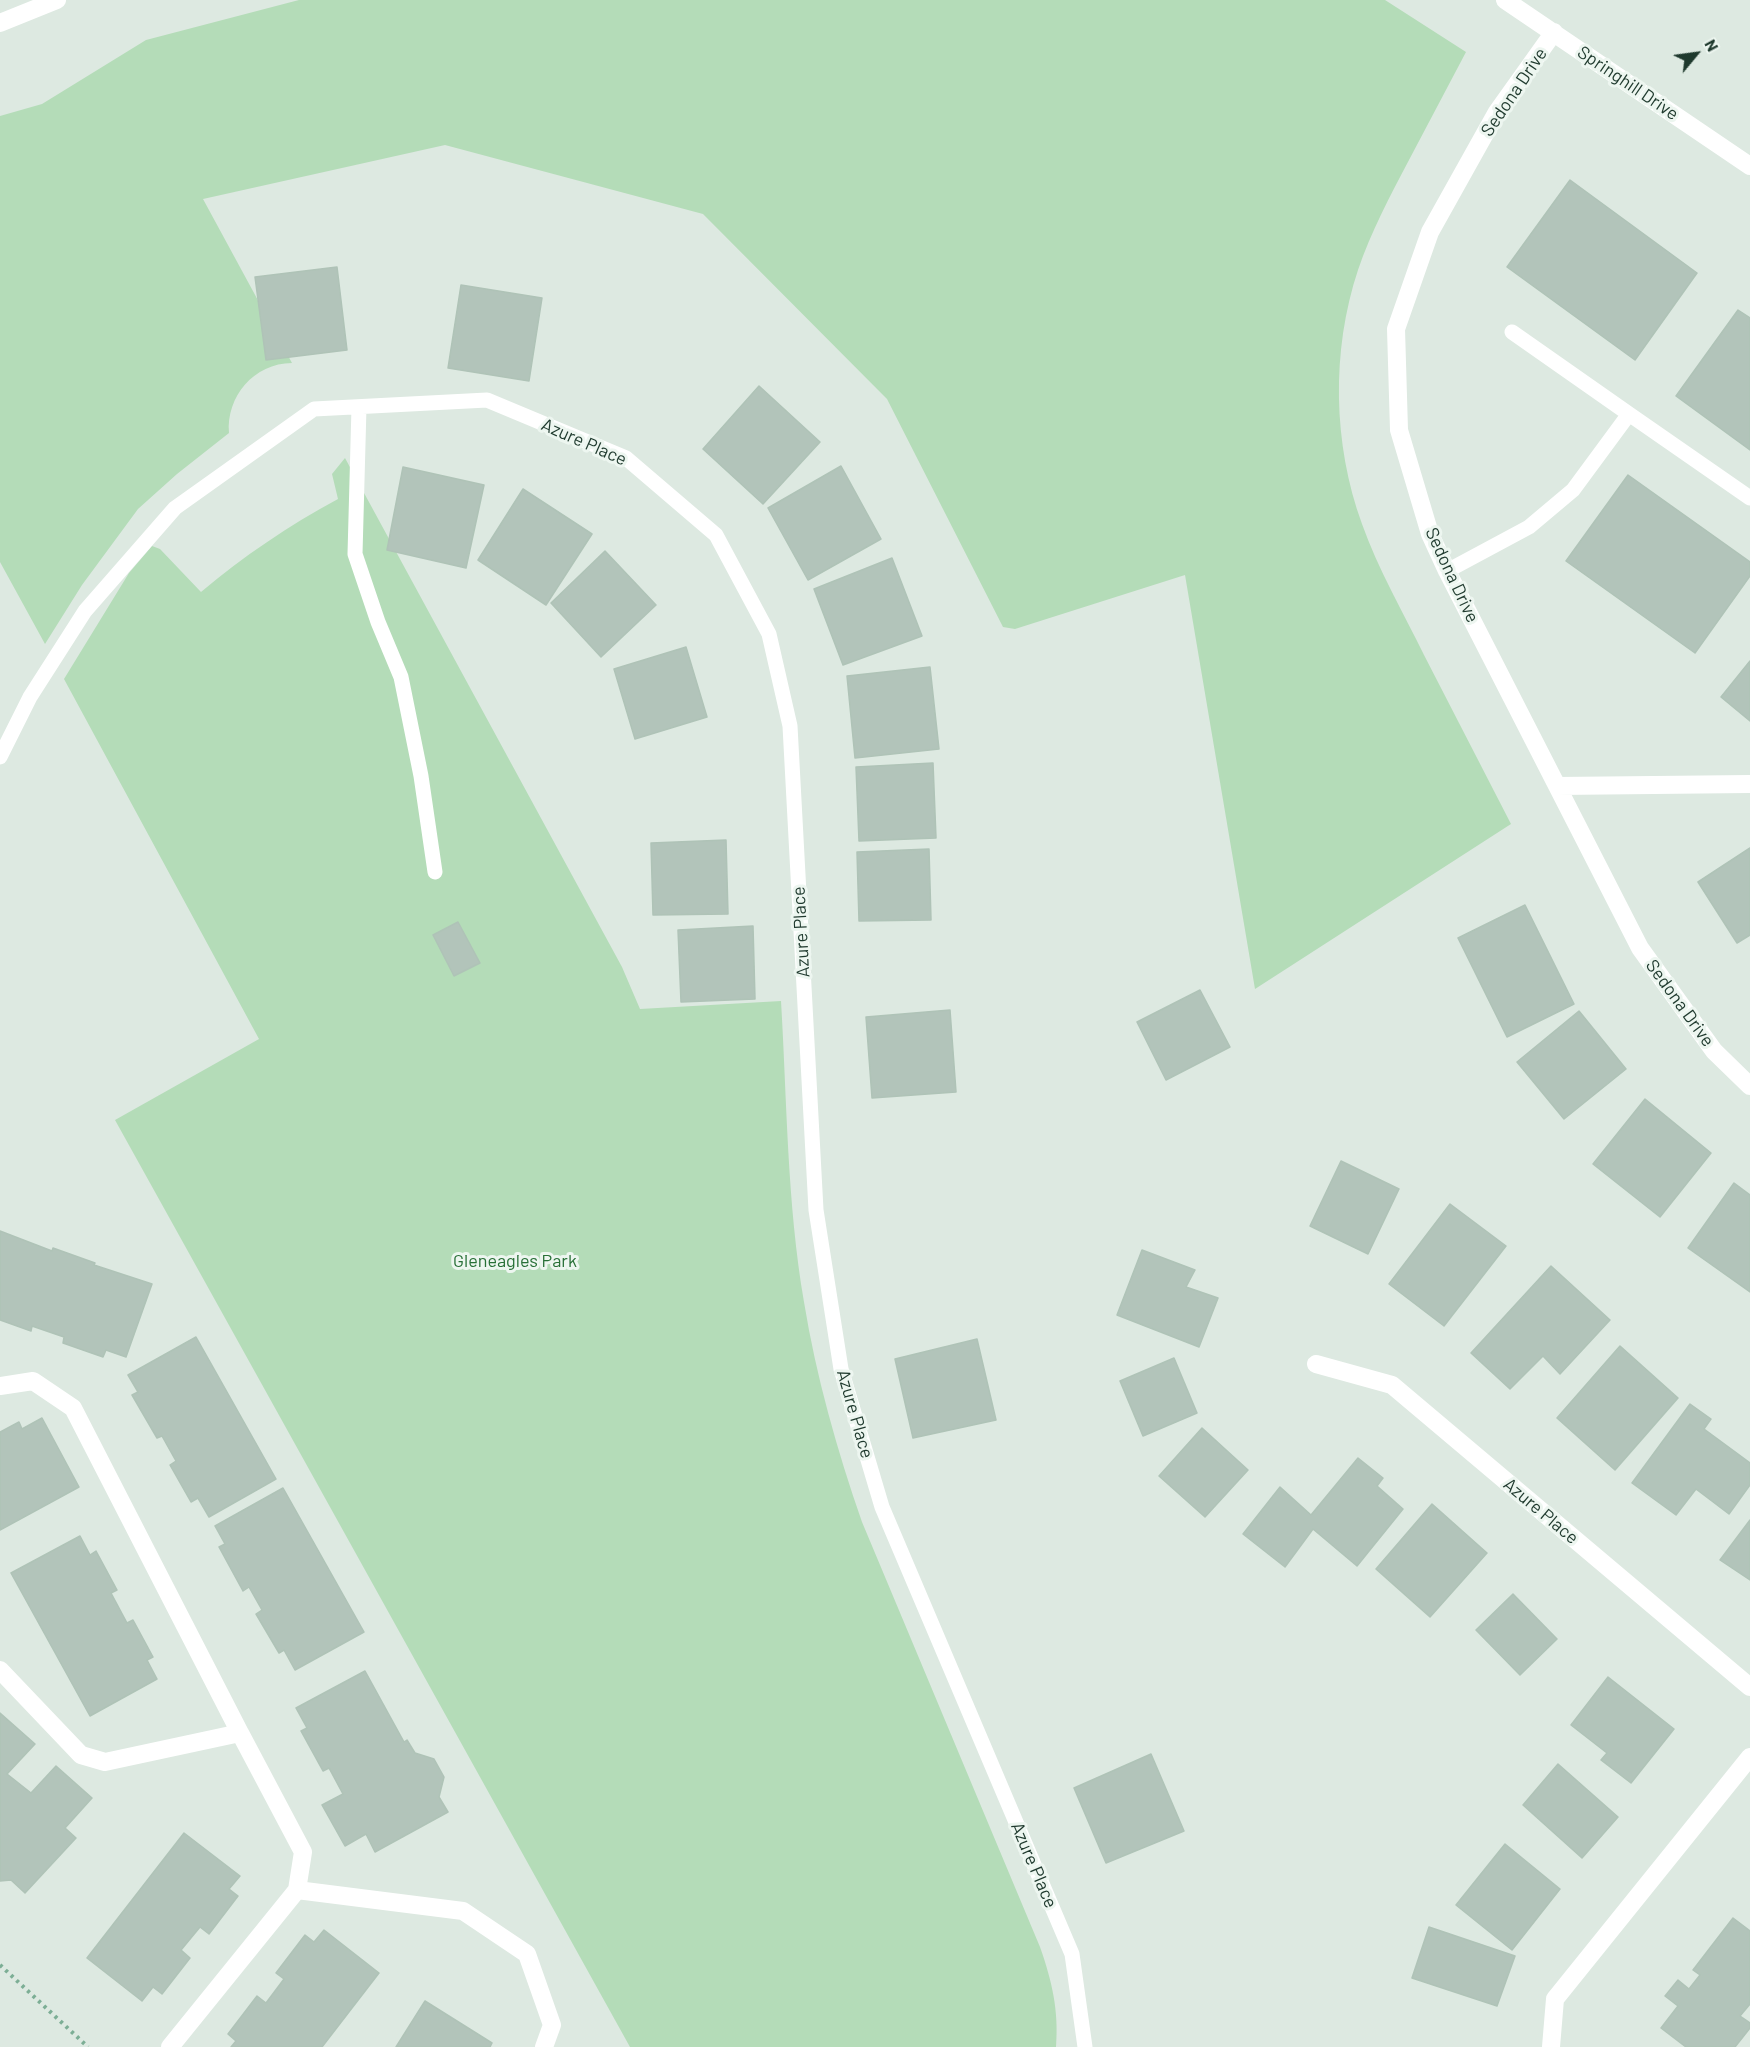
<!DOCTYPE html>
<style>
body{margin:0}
#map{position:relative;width:1750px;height:2047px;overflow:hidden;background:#dde9e1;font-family:Barlow,sans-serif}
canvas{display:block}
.north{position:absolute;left:1666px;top:24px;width:60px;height:60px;-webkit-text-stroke:4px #edf6f0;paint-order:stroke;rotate:61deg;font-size:16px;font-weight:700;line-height:24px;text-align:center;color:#1e392d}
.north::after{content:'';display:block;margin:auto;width:21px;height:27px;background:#1e392d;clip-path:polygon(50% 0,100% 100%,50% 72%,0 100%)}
</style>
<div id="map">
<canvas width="1750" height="2047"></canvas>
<div class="north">N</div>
</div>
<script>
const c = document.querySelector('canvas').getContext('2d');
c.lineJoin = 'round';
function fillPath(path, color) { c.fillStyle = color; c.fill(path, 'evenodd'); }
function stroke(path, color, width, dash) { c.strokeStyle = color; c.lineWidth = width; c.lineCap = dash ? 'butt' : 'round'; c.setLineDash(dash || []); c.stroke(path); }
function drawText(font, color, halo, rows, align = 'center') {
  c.font = font + ' Barlow,sans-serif'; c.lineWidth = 6; c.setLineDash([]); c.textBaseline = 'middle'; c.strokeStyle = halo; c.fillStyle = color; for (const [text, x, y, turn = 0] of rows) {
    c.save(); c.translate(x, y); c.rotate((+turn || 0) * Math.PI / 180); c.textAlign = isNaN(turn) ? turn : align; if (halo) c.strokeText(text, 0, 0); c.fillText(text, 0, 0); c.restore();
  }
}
const green = new Path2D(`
 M299,0h1086l81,52c-19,36 -38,72 -57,108 -19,36 -38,72 -51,110 -27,81 -25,174 4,254 16,45 41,88 62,131 29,56 58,113 87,169l-256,165 -70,-414 -170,54 -12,-2 -116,-228 -184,-185 -258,-69 -242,54 89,164c-38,0 -66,34 -63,70l-52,41 -39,35 -56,76 -37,59 -45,-82v-446l42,-12 104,-64z
 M345,458l277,509 18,42 141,-8c6,100 6,202 23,301 12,74 33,148 58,220l178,425c12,34 19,64 16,100h-426l-515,-927 144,-81 -195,-360 65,-106 23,-27 8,3 41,43c43,-36 87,-66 137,-93l-6,-25z`);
const building = new Path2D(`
 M1570,180l127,93 -62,87 -128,-93z
 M337,267l10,83 -81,10 -11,-83z
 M461,285l81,13 -13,83 -81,-13z
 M1738,310l12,8v132l-74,-54z
 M759,386l61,56 -57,62 -60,-55z
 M841,466l40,73 -73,41 -40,-72z
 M403,467l81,18 -18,83 -79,-18z
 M1628,475l122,87v14l-55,77 -129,-92z
 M523,489l69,45 -46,71 -68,-45z
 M605,551l51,54 -55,52 -50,-54z
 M892,558l30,78 -79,29 -29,-76z
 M686,647l21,70 -72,22 -21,-70z
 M1750,661v60l-29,-24z
 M930,667l9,82 -84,9 -8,-82z
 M933,763l3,75 -77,3 -3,-74z
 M726,840l2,74 -75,1 -2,-72z
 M1750,848v87l-13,8 -39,-61z
 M929,849l2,71 -72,1 -2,-69z
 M1525,905l49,99 -67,33 -49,-99z
 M458,922l22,41 -26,13 -21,-41z
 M753,926l2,73 -74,3 -3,-72z
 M1200,990l30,57 -64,33 -29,-58z
 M950,1010l6,82 -84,6 -6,-81z
 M1579,1011l47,58 -62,50 -47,-57z
 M1645,1099l66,54 -51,64 -67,-53z
 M1341,1161l58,28 -31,65 -58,-28z
 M1734,1183l16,12v97l-62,-44z
 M1450,1204l56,42 -62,80 -55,-42z
 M0,1231l52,20 1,-3 42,15 -1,2 58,19 -26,73 -20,-7 -3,7 -40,-14 1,-6 -32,-11 -1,5 -31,-11z
 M1142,1250l53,20 -9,17 32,11 -19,49 -82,-32z
 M1551,1266l59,54 -50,54 -17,-18 -33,33 -39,-36z
 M196,1337l80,142 -67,38 -11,-19 -7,4 -21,-37 6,-4 -14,-25 -5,2 -25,-43 6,-3 -10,-17z
 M977,1339l19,81 -83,18 -18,-79z
 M1620,1346l58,52 -63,72 -58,-52z
 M1174,1358l23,55 -54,23 -23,-55z
 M1690,1404l21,15 -7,10 46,34v22l-21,29 -33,-25 -20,26 -44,-32z
 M42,1418l37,69 -79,43v-98l19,-10 3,7z
 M1202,1428l46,42 -43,47 -46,-41z
 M1358,1458l25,20 -6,8 26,23 -46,57 -44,-37 -28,38 -42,-33 37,-47 31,28z
 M283,1488l81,144 -69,38 -11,-20 -5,3 -23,-39 6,-4 -13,-23 -6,4 -24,-44 6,-3 -10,-18z
 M1432,1504l55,49 -57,64 -54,-48z
 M1750,1520v60l-30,-20z
 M80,1536l10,19 6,-4 21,39 -6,3 16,30 6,-3 20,37 -6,3 10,19 -67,37 -79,-143z
 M1513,1594l44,45 -37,36 -44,-45z
 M365,1671l39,71 3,-2 8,13 19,6 10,18 -5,20 9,15 -73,40 -9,-18 -21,12 -23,-41 21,-11 -14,-26 -6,3 -22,-40 6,-3 -11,-20z
 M1608,1677l66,52 -43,54 -30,-23 6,-7 -36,-28z
 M0,1713l35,31 -28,30 24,19 25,-27 36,32 -27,30 11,10 -51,55 -14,-13 -11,1z
 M1151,1754l33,77 -78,32 -32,-75z
 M1558,1764l60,53 -36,41 -59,-53z
 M184,1833l56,43 -11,13 9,7 -29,38 -9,-7 -19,23 9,8 -28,36 -9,-7 -11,14 -55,-43z
 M1505,1844l55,45 -48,61 -56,-45z
 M1733,1918l17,13v73l-10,12 10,7v5l-15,19h-49l-25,-19 17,-22 -13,-10 13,-16 11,9 11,-14 -7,-5z
 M1429,1927l86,29 -18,50 -85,-28z
 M324,1930l55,43 -57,74h-91l5,-6 -8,-7 29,-38 9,7 18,-24 -8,-6 29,-38 9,7z
 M425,2001l67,42 -2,4h-94z`);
const path = new Path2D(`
 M0,1965l88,82`);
const service = new Path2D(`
 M359,407l-4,147 23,68 23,55 20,99 14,96
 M1629,414l121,84
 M1447,571l82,-44 44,-37 56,-76 -117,-82
 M0,757l30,-60 55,-86 90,-103 139,-99 173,-9 139,58 90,77 53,99 21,92 26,484 25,159 41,138 190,447 13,93`);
const minor = new Path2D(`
 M1505,0l245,166
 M0,23l57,-23
 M1554,32l-57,80 -67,120 -34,97 3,101 31,104 17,37 193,377 74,103 36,35
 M1557,786l193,-2
 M1316,1364l76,21 358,302
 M0,1386l33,-5 40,27 167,325 -135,29 -24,-7 -81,-85
 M297,1890l166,21 64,43 25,71 -8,22
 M170,2047l127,-157 6,-38 -63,-119
 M1551,2047l4,-48 195,-242`);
const streetNames = [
 ["Springhill Drive",1628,83,34],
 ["Sedona Drive",1514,92,-56],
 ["Azure Place",584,442,24],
 ["Sedona Drive",1452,575,65],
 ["Azure Place",801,932,-93],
 ["Sedona Drive",1680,1003,54],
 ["Azure Place",855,1414,74],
 ["Azure Place",1541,1511,40],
 ["Azure Place",1034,1865,67]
];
const parkNames = [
 ["Gleneagles Park",515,1261]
];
fillPath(green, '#b4dcb8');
fillPath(building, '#b2c4ba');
stroke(building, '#afc3b7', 1.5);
stroke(path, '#7cae95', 4, [3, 4.5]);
stroke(service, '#fff', 15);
stroke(minor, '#fff', 18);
drawText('18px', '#1e392d', '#edf6f0', streetNames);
drawText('18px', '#287037', '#edf6f0', parkNames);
</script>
